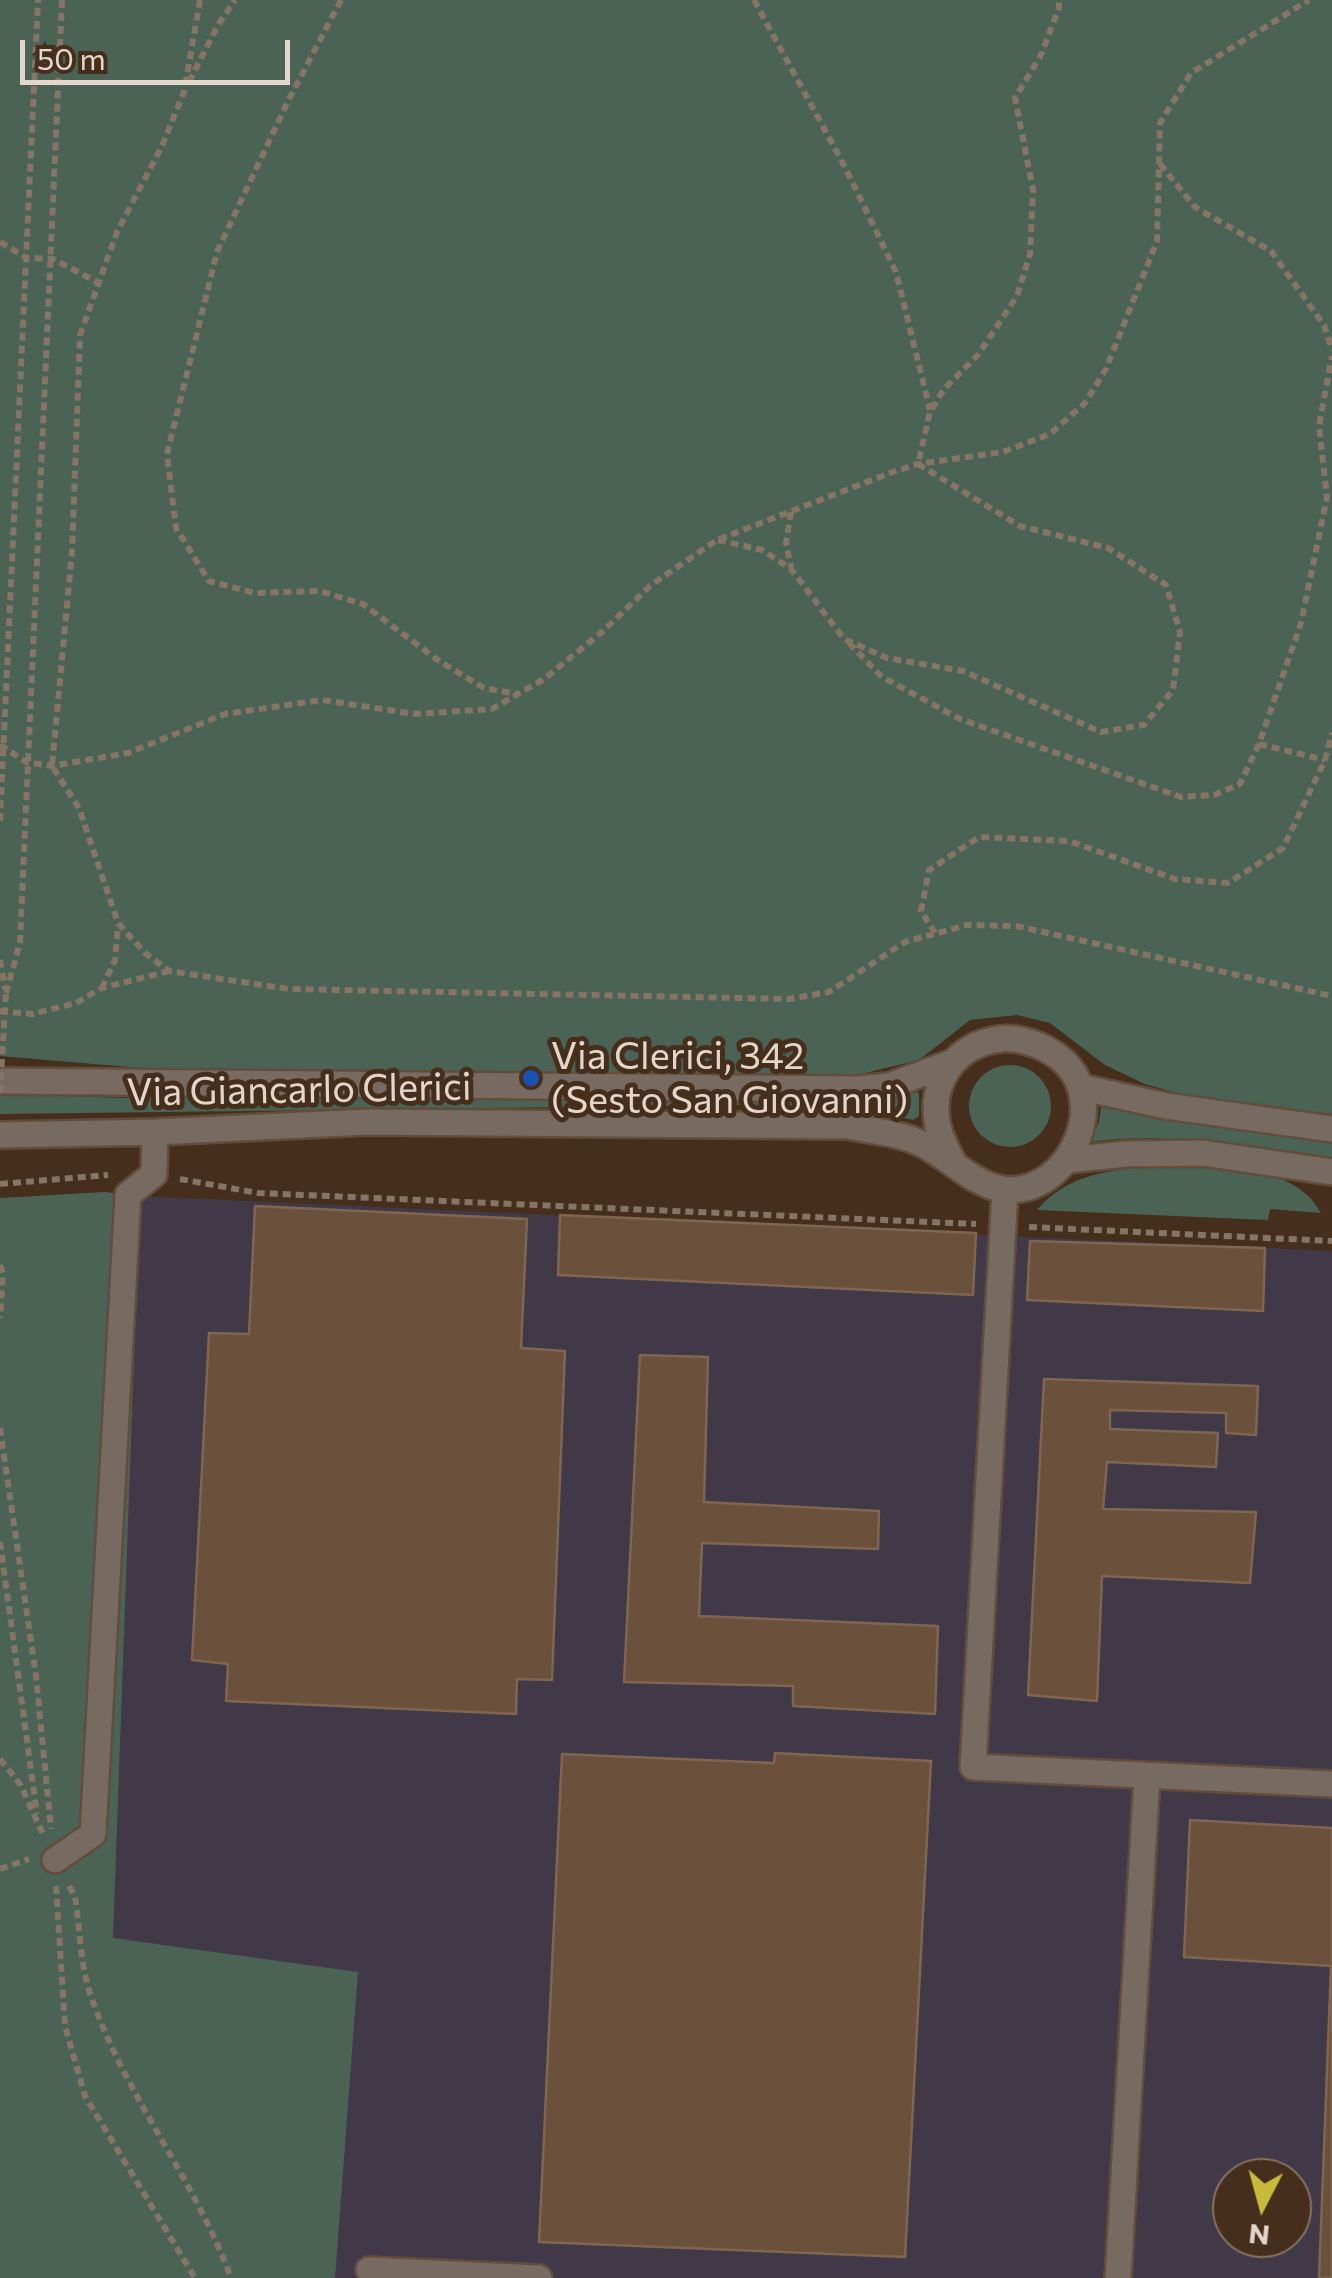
<!DOCTYPE html>
<style>
body{margin:0}
#map{position:relative;width:1332px;height:2278px;overflow:hidden;background:#452f1c;font-family:Commissioner,sans-serif}
canvas{display:block}
.north{position:absolute;left:1212px;top:2158px;width:100px;height:100px;box-sizing:border-box;background:#452f1c;border:2px solid #857262;border-radius:50%;rotate:186deg;font-size:28px;font-weight:700;line-height:40px;text-align:center;color:#e4d6cb}
.north::after{content:'';display:block;margin:auto;width:35px;height:45px;background:#c8bb3b;clip-path:polygon(50% 0,100% 100%,50% 72%,0 100%)}
.scale{position:absolute;left:20px;top:40px;width:270px;height:45px;box-sizing:border-box;border:5px solid #e4d6cb;border-top:0;padding-left:12px;font-size:30px;line-height:35px;white-space:nowrap;color:#e4d6cb;-webkit-text-stroke:8px #452f1c;paint-order:stroke}
</style>
<div id="map">
<canvas width="1332" height="2278"></canvas>
<div class="north">N</div>
<div class="scale">50 m</div>
</div>
<script>
const c = document.querySelector('canvas').getContext('2d');
c.lineJoin = 'round';
function fillPath(path, color) { c.fillStyle = color; c.fill(path, 'evenodd'); }
function stroke(path, color, width, dash) { c.strokeStyle = color; c.lineWidth = width; c.lineCap = dash ? 'butt' : 'round'; c.setLineDash(dash || []); c.stroke(path); }
function drawText(font, color, halo, rows, align = 'center') {
  c.font = font + ' Commissioner,sans-serif'; c.lineWidth = 10; c.setLineDash([]); c.textBaseline = 'middle'; c.strokeStyle = halo; c.fillStyle = color; for (const [text, x, y, turn = 0] of rows) {
    c.save(); c.translate(x, y); c.rotate((+turn || 0) * Math.PI / 180); c.textAlign = isNaN(turn) ? turn : align; if (halo) c.strokeText(text, 0, 0); c.fillText(text, 0, 0); c.restore();
  }
}
const industrial = new Path2D(`
 M140,1196l1192,55v1027h-998l-221,-340zM1232,2178h60v60h-60z`);
const green = new Path2D(`
 M0,0h1332v1115l-135,-16 -52,-15 -40,-19 -55,-42 -33,-8 -47,5 -51,40 -62,15 -357,2 -336,-7 -164,-14z
 M969 1106a41 41 0 1 1 82 0a41 41 0 1 1-82 0Z
 M909,1091l10,2v23l-6,4 -39,-9 -135,-6 -739,9v-20l125,4z
 M1102,1101l230,39v18c-80,-11 -162,-27 -242,-16l9,-20z
 M1158,1165c50,0 137,-3 163,48l-51,-4 -2,11 -231,-10c31,-37 75,-40 121,-45z
 M105,1192l35,4 -27,742 245,34 -23,306h-335v-1080z`);
const building = new Path2D(`
 M255,1206l272,13 -6,129 44,3 -13,329 -35,-1 -1,35 -290,-13 2,-37 -36,-4 17,-327 40,1z
 M560,1215l416,18 -3,62 -415,-20z
 M1030,1241l235,7 -2,63 -236,-11z
 M640,1355l68,2 -4,145 175,9 -1,38 -176,-6 -3,73 239,10 -3,88 -142,-8v-20l-169,-4z
 M1044,1379l214,7 -2,49 -30,-2v-20l-116,-3v19l108,4 -2,34 -109,-5 -4,47 153,3 -6,71 -148,-7 -5,125 -69,-6z
 M775,1753l156,8 -26,496 -366,-15 23,-488 212,9z
 M1190,1820l142,8v450h-13l12,-312 -147,-9z`);
const path = new Path2D(`
 M200,0l-16,92 -22,54 -45,86 -37,103 -8,217 -20,214 27,42 39,115 27,30 24,18 120,18 500,10 40,-7 76,-50 62,-17 49,1 316,70
 M341,0l-53,101 -71,151 -50,202 9,74 33,53 46,12 64,-2 44,13 76,57 45,27 33,6
 M754,0l91,167 51,105 34,138
 M189,82l29,-57 17,-25
 M1160,164l35,43 76,44 53,74 8,25
 M0,242l27,16 26,1 46,24
 M791,512l-5,31 5,24
 M718,540l44,10 29,19 53,70 43,19 76,13 138,61 43,-7 29,-35 7,-58 -14,-47 -58,-37 -88,-22 -102,-62 12,-52 14,-23 34,-34 39,-59 13,-42 3,-64 -18,-92 26,-43 18,-47v-8
 M849,643l33,34 78,42 221,78 33,-2 26,-11 19,-40 42,-121 26,-126 -8,-71 13,-70
 M1259,744l66,16
 M0,745l26,17 26,4 76,-13 97,-39 97,-14 93,14 77,-5 52,-30 58,-47 49,-47 66,-45 173,-67 28,-9 85,-12 47,-18 35,-31 21,-34 51,-128 3,-118 31,-50 118,-73
 M0,821l38,-821
 M935,933l-14,-22 8,-41 50,-33 90,4 106,38 53,4 55,-35 42,-88 7,-27
 M0,960l5,29
 M102,988l13,-28 3,-35
 M6,993l14,-51 42,-942
 M0,1011l32,3 44,-11 26,-15 67,-17
 M180,1179l78,14 718,31
 M0,1184l108,-9
 M1029,1227l303,14
 M0,1265l3,8 -3,45
 M0,1428l36,248 15,153
 M0,1542l37,272
 M0,1759l20,25 23,50
 M0,1869l29,-10
 M56,1886l9,140 20,70 110,182
 M69,1886l6,11c5,31 5,68 16,99 34,100 104,183 140,282`);
const minor = new Path2D(`
 M0,1081l856,8 33,-3 62,-23
 M1084,1088l82,18 166,23
 M0,1135l155,-3 212,-10 481,4c23,5 53,7 74,18 27,13 50,40 80,45 69,10 116,-98 49,-137 -14,-9 -35,-15 -51,-13 -44,5 -72,43 -62,88 2,11 10,24 15,35
 M1067,1160l59,-6 77,-1 129,19
 M1005,1190l-32,577 359,17
 M55,1860l38,-26 35,-639 26,-21 1,-42
 M369,2270l170,8
 M1118,2278l29,-501`);
const pathBridge = new Path2D(`
 M0,1093l6,-100`);
const markers = [
 [531,1078,10,"#1a4fb4"]
];
const poiNames = [
 ["Via Clerici, 342",551,1056],
 ["(Sesto San Giovanni)",551,1100]
];
const streetNames = [
 ["Via Giancarlo Clerici",299,1090,-1]
];
fillPath(industrial, '#413848');
fillPath(green, '#4a6355');
fillPath(building, '#6b513c');
stroke(building, '#7f6651', 2.5);
stroke(minor, '#624d3c', 30);
stroke(path, '#867464', 6, [8, 5]);
stroke(minor, '#766a61', 25);
stroke(pathBridge, '#867464', 6, [8, 5]);
for (const [x, y, r, color] of markers) { const dot = new Path2D(); dot.arc(x, y, r, 0, 2 * Math.PI); c.fillStyle = color; c.fill(dot); stroke(dot, '#452f1c', 4); }
drawText('38px', '#e4d6cb', '#452f1c', poiNames, 'left');
drawText('38px', '#e4d6cb', '#452f1c', streetNames);
</script>
